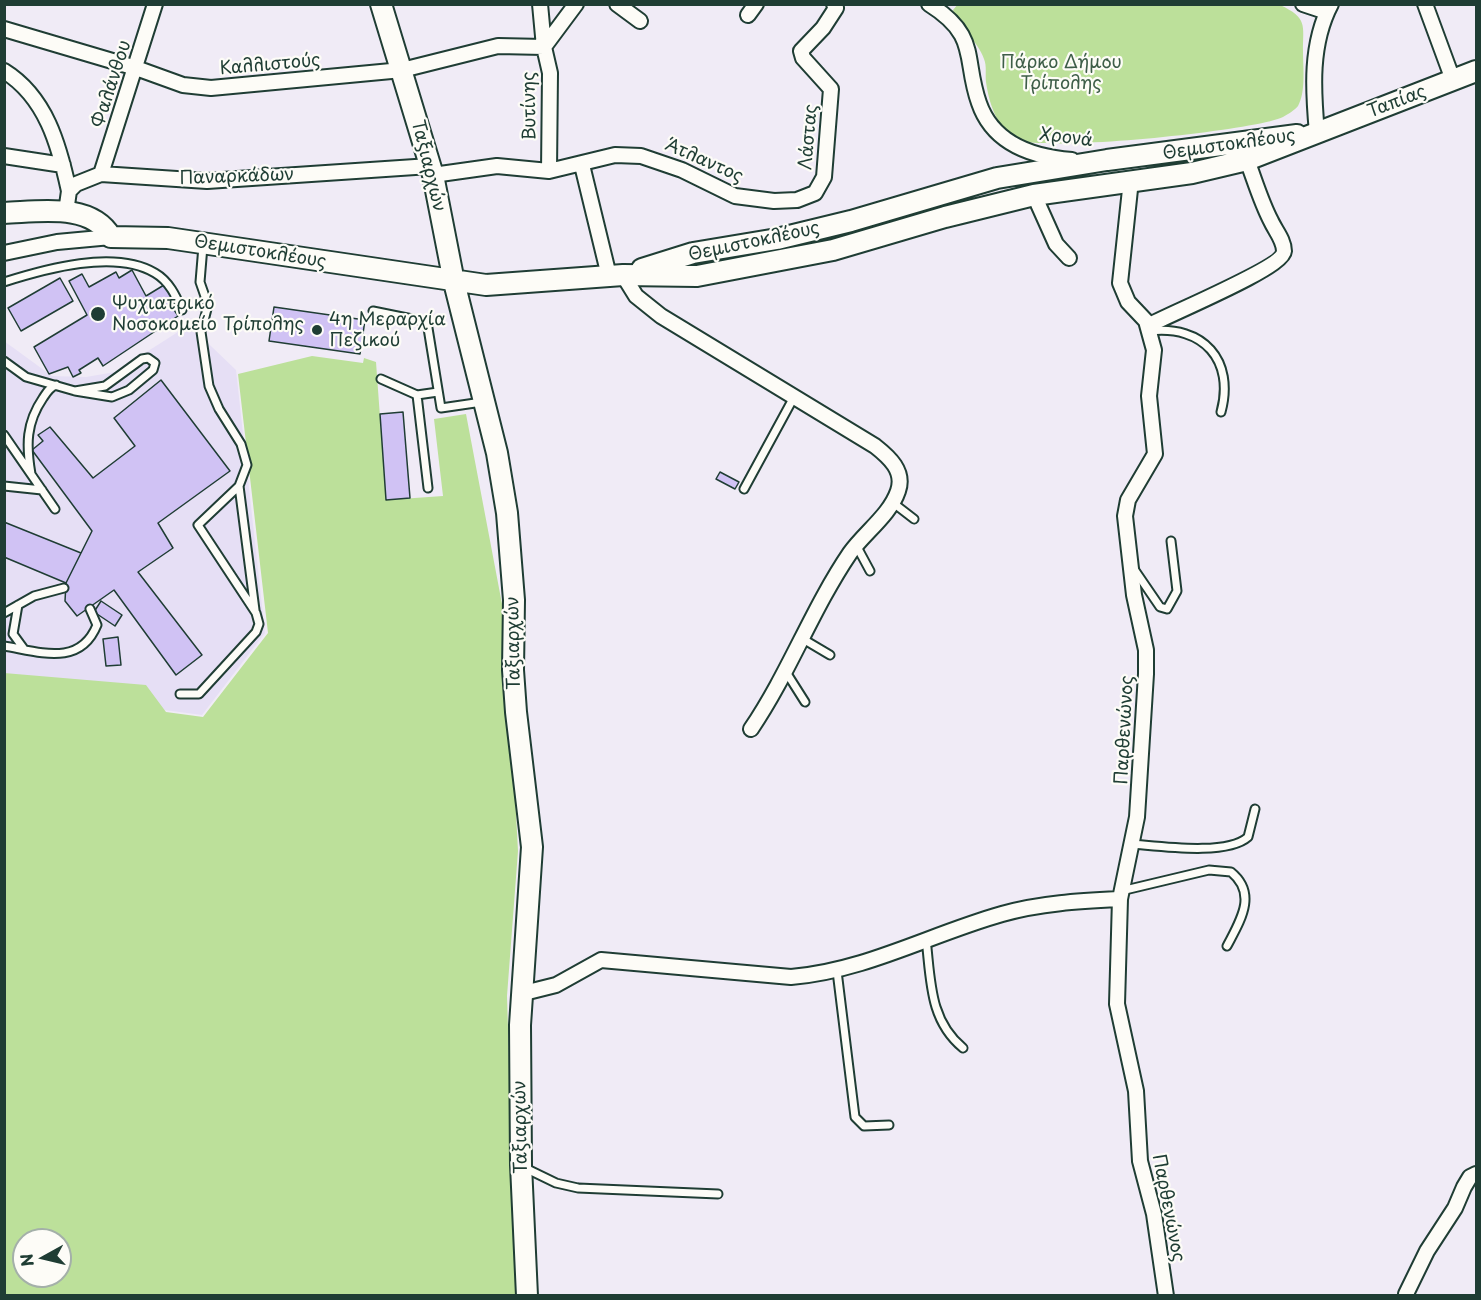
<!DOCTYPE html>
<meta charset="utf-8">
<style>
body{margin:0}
#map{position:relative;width:1481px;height:1300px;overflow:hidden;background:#f0ebf6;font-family:"Playpen Sans",sans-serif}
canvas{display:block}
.frame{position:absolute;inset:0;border:6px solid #1f3d34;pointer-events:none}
.north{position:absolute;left:12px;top:1228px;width:60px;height:60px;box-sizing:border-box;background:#fdfcf7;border:2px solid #a4b0a9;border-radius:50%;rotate:262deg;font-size:16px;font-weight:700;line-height:24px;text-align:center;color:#1f3d34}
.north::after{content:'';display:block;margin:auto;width:21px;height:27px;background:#1f3d34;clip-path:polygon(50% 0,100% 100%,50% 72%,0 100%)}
</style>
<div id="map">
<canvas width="1481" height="1300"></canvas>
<div class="frame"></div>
<div class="north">N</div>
</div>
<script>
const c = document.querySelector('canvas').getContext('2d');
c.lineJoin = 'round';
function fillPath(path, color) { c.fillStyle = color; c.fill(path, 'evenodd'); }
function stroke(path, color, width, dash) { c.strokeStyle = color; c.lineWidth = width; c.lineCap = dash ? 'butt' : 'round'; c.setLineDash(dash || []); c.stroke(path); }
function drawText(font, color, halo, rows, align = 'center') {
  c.font = font + ' "Playpen Sans",sans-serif'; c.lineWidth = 4.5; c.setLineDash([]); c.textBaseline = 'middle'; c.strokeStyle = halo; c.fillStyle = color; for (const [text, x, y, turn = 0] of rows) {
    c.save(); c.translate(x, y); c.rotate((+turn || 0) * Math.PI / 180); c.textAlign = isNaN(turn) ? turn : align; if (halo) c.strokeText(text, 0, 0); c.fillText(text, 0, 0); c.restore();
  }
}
const built = new Path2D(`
 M189,325l47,45 29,263 -63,82 -136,-18 -61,-4 -1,-352 48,35 34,1 29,-5z`);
const green = new Path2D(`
 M958,4l322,1c28,13 23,20 23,47 0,16 3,40 -5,54 -2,3 -11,9 -15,11 -28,14 -250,37 -270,21 -17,-14 -24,-35 -27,-56 -1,-7 1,-16 -2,-23 -6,-19 -27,-31 -31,-49z
 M312,356l51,7 1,-5 12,4 10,138 57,-4 -9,-77 32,-5 40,211 12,226 -11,145 9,299h-511l-1,-622 142,12 20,27 37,5 65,-84 -30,-259zM24,1240h36v36h-36z`);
const building = new Path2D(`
 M132,270l14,26 18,-11 9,12 2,8 -2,3 5,8 -75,50 -5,-8 -19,12 2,3 -8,4 -5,-10 -19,7 -15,-27 53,-32 -18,-34 13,-7 7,13 27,-15 3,6z
 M60,278l13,23 -52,30 -13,-23z
 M274,307l91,13 -5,34 -91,-13z
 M161,380l69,91 -72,52 15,25 -35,24 64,83 -26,20 -62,-85 -37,26 -12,-15 1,-18 26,-52 -60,-81 11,-9 -5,-6 12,-8 43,51 42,-32 -21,-28z
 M403,412l7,86 -24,2 -6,-86z
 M720,472l19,10 -4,7 -19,-10z
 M4,522l77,31 -15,30 -62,-26z
 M101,601l21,14 -7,11 -21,-14z
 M118,637l3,28 -15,1 -3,-27z`);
const lane = new Path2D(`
 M4,282c41,-13 111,-33 151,-9 14,8 21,23 27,37
 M373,311l54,11 14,86 41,-6
 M1150,331c53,-6 85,29 71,81
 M4,361l22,16 49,14 37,6 17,-7 24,-20 2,-7 -7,-5 -6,1 -37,27 -30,5
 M381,379l36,16 21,-3
 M417,395l11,93
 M4,435l51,74
 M31,474c-5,-29 -5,-51 12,-76 4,-6 7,-11 13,-13
 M4,486l38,4
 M239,486l16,124
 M744,489l50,-92
 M892,502l22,17
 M856,545l14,26
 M1134,569l26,38 7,2 10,-18 -6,-50
 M18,605l-5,29 11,15
 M4,613l30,-17 30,-8
 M803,639l27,16
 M4,646c36,6 76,21 93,-21l-7,-16
 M786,672l19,30
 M180,694h19l57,-62 3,-8 -3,-11 -58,-88 41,-39 8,-21 -6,-21 -22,-35 -10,-23 -8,-54 7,-27 -8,-23 3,-36
 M1131,844c28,2 96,12 117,-7l7,-28
 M1121,891l88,-21 22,2c27,22 9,49 -4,74
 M926,939c5,41 3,81 37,109
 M837,971l18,146 9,9 25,-1
 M523,1167l33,16 22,5 140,6`);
const street = new Path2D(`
 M540,4l4,43 6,26 -1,98
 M617,4l23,17
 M929,4c51,32 34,54 50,99 14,41 54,54 93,57
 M1303,4l24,8
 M1425,4l28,76
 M748,15l8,-11
 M4,29l132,39 47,17 28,3 191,-18 96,-24 46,1 32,-43
 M4,71c42,26 55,74 65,120
 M1317,133c-4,-43 -7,-89 14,-129
 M4,156l59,9
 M582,165l27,111
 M101,174l54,-170
 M433,175l64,-9 52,5 66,-16 26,1 41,14 53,26 39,5 23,-1 18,-7 9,-16 7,-88 -28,-31 -2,-7 22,-23 13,-20 -2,-4
 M1131,180l-11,103 8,19 18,19 8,29 -5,46 6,58 -27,46 -3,16 9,79 12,55v24l-9,143 -17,82 -3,105 19,87 4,70 14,53 12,82
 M1034,195l22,49 13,14
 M66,212l3,-21 7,-7 25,-10 106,7 223,-15
 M4,253l53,-11 54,-5
 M623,275l13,21 25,20 214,130c14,11 30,25 23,45 -8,24 -34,42 -48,62 -38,56 -61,120 -99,176
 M1148,326c21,-12 135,-58 136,-75 0,-11 -9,-21 -13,-30 -10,-19 -16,-40 -24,-61
 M520,994l36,-9 45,-25 190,17c74,-6 140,-43 211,-63 38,-11 79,-13 118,-15
 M1406,1294l21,-43 28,-43 9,-21 6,-10 6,-3`);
const secondary = new Path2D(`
 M381,4l52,171 21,107 43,171 10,60 7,87 -1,70 3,42 16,135 -12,178 1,140 6,131
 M4,213c34,-1 87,-11 107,24l57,1 318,47 137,-10 74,1 136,-26 112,-33 89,-22 158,-22 55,-13 229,-89
 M642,269l51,-16 84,-14 74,-18 146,-43 110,-18 190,-25`);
const markers = [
 [98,314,8,"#1f3d34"],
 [317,330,6,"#1f3d34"]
];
const parkNames = [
 ["Πάρκο Δήμου",1061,63],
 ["Τρίπολης",1061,84]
];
const streetNames = [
 ["Καλλιστούς",270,65,-5],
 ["Φαλάνθου",112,84,-72],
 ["Ταπίας",1397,102,-21],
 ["Βυτίνης",530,106,-91],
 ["Λάστας",809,137,-85],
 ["Χρονά",1066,138,7],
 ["Θεμιστοκλέους",1229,145,-8],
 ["Άτλαντος",704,161,24],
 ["Ταξιαρχών",428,166,76],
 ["Παναρκάδων",237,177,-2],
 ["Θεμιστοκλέους",754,242,-12],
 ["Θεμιστοκλέους",260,252,9],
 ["Ταξιαρχών",514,643,-91],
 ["Παρθενώνος",1125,730,-87],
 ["Ταξιαρχών",521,1127,-91],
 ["Παρθενώνος",1168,1208,79]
];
const poiNames = [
 ["Ψυχιατρικό",112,304],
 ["Νοσοκομείο Τρίπολης",112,325],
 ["4η Μεραρχία",329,320],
 ["Πεζικού",329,341]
];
fillPath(built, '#e6dff5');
fillPath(green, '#bce09a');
fillPath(building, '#d0c2f4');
stroke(building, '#1f3d34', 1.5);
stroke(lane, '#1f3d34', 11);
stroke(street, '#1f3d34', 18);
stroke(secondary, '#1f3d34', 24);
stroke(lane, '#fdfcf7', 7);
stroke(street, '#fdfcf7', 14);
stroke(secondary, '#fdfcf7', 20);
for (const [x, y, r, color] of markers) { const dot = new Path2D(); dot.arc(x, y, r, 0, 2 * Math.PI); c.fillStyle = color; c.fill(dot); stroke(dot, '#fdfcf7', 2); }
drawText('18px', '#3e5e48', '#fdfcf7', parkNames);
drawText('18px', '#1f3d34', '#fdfcf7', streetNames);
drawText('18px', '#1f3d34', '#fdfcf7', poiNames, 'left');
</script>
